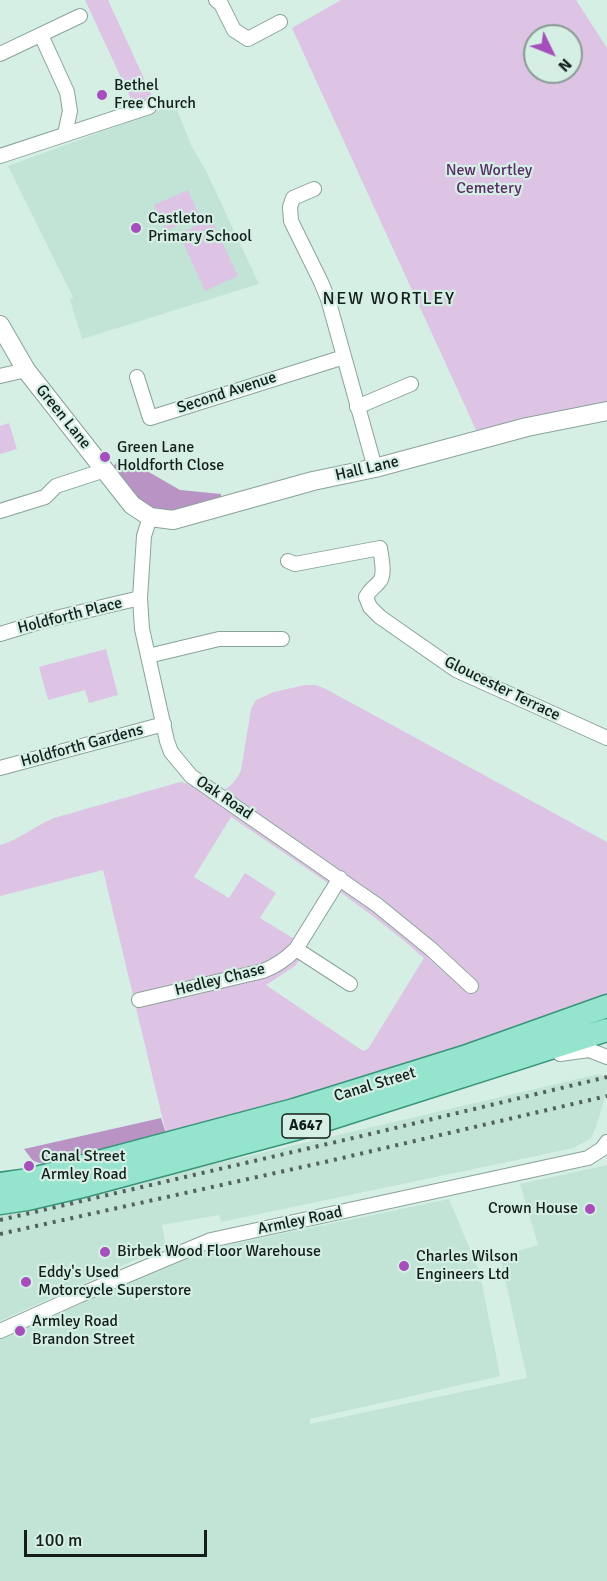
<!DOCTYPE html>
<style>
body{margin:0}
#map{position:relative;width:607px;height:1581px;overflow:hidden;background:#d5efe5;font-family:Signika,sans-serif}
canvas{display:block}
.north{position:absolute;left:523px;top:24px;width:60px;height:60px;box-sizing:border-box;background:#d5efe5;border:2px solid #889b94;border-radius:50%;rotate:133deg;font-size:16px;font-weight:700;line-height:24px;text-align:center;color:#141e1a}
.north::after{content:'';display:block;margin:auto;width:21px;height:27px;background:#a54ebc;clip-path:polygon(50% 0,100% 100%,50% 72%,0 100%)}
.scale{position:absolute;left:24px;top:1530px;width:183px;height:27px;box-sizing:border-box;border:3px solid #141e1a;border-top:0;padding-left:8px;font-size:18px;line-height:21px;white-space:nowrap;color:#141e1a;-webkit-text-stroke:4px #d5efe5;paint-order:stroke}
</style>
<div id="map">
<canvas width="607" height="1581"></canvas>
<div class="north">N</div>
<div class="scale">100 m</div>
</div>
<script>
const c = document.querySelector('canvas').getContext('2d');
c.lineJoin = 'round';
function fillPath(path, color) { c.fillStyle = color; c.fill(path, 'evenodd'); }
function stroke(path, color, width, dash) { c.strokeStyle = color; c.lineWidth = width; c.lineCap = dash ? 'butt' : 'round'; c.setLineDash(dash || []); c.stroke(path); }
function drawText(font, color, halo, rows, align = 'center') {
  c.font = font + ' Signika,sans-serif'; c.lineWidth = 4.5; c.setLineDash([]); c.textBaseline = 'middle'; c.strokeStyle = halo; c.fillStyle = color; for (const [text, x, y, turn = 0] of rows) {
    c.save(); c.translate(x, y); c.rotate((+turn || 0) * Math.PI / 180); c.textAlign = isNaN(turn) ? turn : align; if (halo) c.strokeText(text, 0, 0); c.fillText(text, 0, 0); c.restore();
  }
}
const built = new Path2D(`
 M173,100l19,47 14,24 53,113 -177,55 -12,-39 3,-3 -65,-131 139,-51z
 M599,1074l8,4v12l-11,37 -5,11 -17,10 -353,74 -2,-7 -57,10 4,21 -166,75v-107z
 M607,1165v416h-607v-242l51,-23 163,-68 235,-49 31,74 20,103 -190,43v5l217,-46 -27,-122 38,-11 -18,-61z`);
const green = new Path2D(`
 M85,0h23l45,98 -4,9 -13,3z
 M341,0h235l31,48v356l-130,28 -185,-404zM535,36h36v36h-36z
 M188,190l11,25 -33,16 -12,-26z
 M211,218l27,58 -33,15 -26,-57z
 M9,423l8,26 -17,5v-28z
 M106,649l12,46 -29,8 -4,-13 -37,10 -9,-33z
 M305,685h10l9,3 283,154v153l-119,43 -117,38 -204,61 -64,-267 -103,26v-51c20,-6 35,-19 54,-27l126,-36c10,1 14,7 22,10 17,7 34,-8 39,-22l10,-61 5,-9 18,-8zM231,817c66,45 133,88 193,141l-56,91 -5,2 -97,-66 29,-19 14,-18 -49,-30 16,-25 -31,-20 -16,25 -35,-21z`);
const forest = new Path2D(`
 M119,458l7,1 54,31 41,4v7c-16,4 -34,10 -51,11 -25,1 -44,-25 -58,-43z
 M161,1118l6,19 -117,29 -17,-5 -9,-12z`);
const minor = new Path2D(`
 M216,0l5,4 13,26 14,9 32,-17
 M41,35l26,57 3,19 -5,23
 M0,54l80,-38
 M0,156l149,-49
 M314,189l-21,9 -3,9 1,14 30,61 7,17 47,169
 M0,376l26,-6
 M137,377l13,41 194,-61
 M357,407l54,-23
 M0,511l45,-14 11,-11 49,-16
 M150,517l-6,19 -4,62 2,31 25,112 4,11 20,24 186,129 54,44 40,37
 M288,561l7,3 85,-16c1,9 6,27 -1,34 -6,7 -9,7 -13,15l4,10 10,10 76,53 151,68
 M0,634l39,-12 101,-24
 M148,656l71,-17h63
 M0,768l164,-44
 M296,949l54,35
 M139,1000l124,-29c13,-5 23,-12 33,-22l44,-71
 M560,1054l29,-4 18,7
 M0,1331l80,-36 131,-55 377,-82 14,-9 5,-7`);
const tertiary = new Path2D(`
 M0,325l26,45 106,135 18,12 23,3 140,-39 62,-13 152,-41 80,-16`);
const primary = new Path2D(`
 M0,1184l28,-4 37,-9 229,-61 170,-53 143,-51
 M0,1203l27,-4 60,-14 216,-58 304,-97`);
const rail = new Path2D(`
 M0,1220l366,-85 241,-58
 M0,1234l325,-72 282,-66`);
const markers = [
 [102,95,6,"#a54ebc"],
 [136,228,6,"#a54ebc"],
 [105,457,6,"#a54ebc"],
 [29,1166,6,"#a54ebc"],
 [590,1209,6,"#a54ebc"],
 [105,1252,6,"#a54ebc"],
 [404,1266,6,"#a54ebc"],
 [26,1282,6,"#a54ebc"],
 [20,1331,6,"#a54ebc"]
];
const shields = [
 [306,1126,48]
];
const shieldNames = [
 ["A647",306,1126]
];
const poiNames = [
 ["Bethel",114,86],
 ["Free Church",114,104],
 ["Castleton",148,219],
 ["Primary School",148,237],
 ["Green Lane",117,448],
 ["Holdforth Close",117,466],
 ["Canal Street",41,1157],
 ["Armley Road",41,1175],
 ["Crown House",578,1209,"right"],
 ["Birbek Wood Floor Warehouse",117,1252],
 ["Charles Wilson",416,1257],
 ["Engineers Ltd",416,1275],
 ["Eddy's Used",38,1273],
 ["Motorcycle Superstore",38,1291],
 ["Armley Road",32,1322],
 ["Brandon Street",32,1340]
];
const parkNames = [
 ["New Wortley",489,171],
 ["Cemetery",489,189]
];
const streetNames = [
 ["Second Avenue",227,393,-18],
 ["Green Lane",63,417,51],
 ["Hall Lane",367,469,-13],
 ["Holdforth Place",70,616,-14],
 ["Gloucester Terrace",502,689,26],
 ["Holdforth Gardens",82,746,-15],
 ["Oak Road",224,798,34],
 ["Hedley Chase",220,980,-14],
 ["Canal Street",375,1085,-17],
 ["Armley Road",300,1221,-12]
];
const neighbourhoodNames = [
 ["NEW WORTLEY",389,299]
];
fillPath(built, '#c2e4d7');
fillPath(green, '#ddc4e4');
fillPath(forest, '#b993c4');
stroke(minor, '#8aa399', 16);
stroke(tertiary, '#8aa399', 20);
stroke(primary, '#3a947a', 25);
stroke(minor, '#fff', 14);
stroke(tertiary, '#fff', 18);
stroke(primary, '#95e5ce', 22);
stroke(rail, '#52615b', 4, [3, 6]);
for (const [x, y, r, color] of markers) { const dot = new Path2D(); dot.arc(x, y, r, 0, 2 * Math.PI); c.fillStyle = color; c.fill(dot); stroke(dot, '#d5efe5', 2); }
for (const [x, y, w] of shields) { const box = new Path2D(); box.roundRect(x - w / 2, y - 12, w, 24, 4.5); c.fillStyle = '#d5efe5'; c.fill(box); stroke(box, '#141e1a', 1.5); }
drawText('bold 15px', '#141e1a', null, shieldNames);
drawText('16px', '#141e1a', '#d5efe5', poiNames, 'left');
drawText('16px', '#5a2c67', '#d5efe5', parkNames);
drawText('16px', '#141e1a', '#d5efe5', streetNames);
c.letterSpacing = '1.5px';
drawText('18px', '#141e1a', '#d5efe5', neighbourhoodNames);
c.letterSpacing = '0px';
</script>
